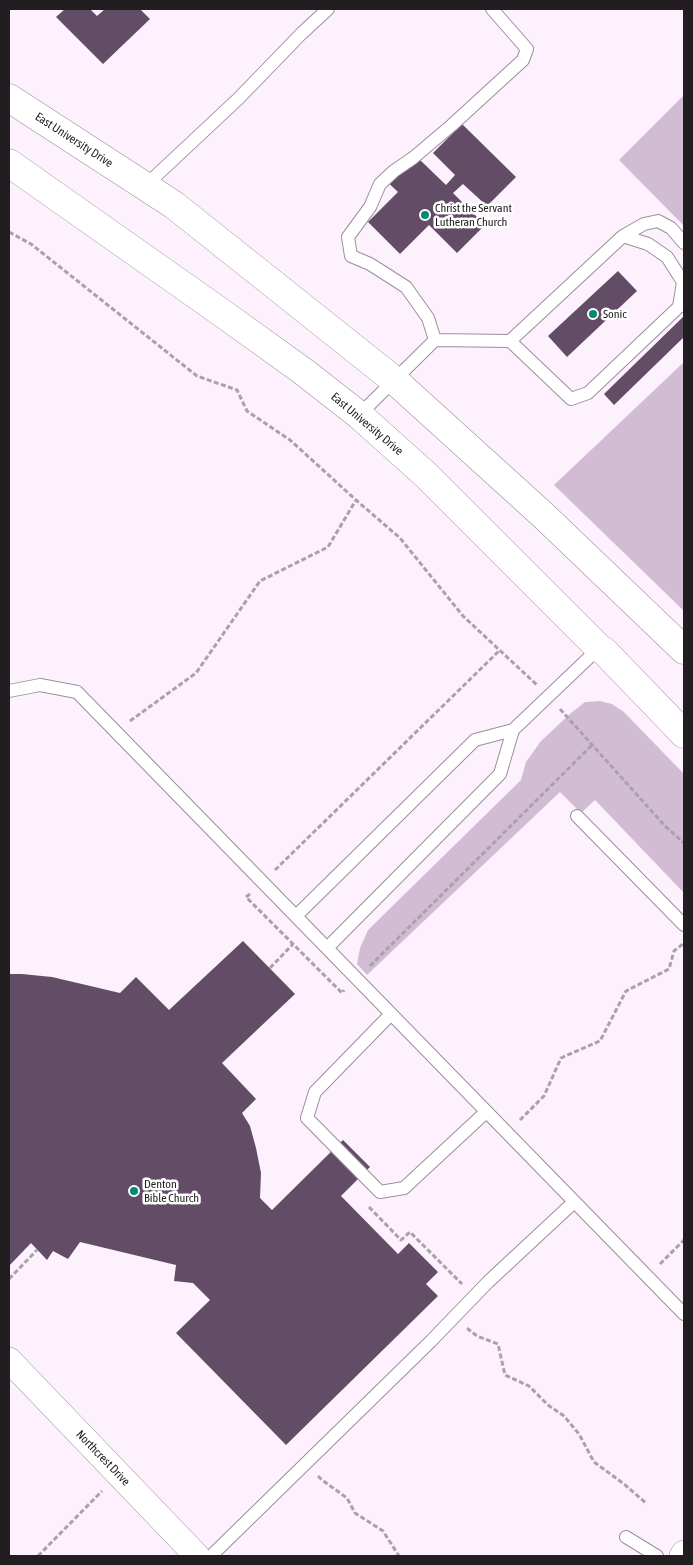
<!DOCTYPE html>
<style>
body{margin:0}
#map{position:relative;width:693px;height:1565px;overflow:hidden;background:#fdf1fe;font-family:"Asap Condensed",sans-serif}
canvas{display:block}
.frame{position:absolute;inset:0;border:10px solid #211d21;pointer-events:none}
</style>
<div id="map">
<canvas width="693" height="1565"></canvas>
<div class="frame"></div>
</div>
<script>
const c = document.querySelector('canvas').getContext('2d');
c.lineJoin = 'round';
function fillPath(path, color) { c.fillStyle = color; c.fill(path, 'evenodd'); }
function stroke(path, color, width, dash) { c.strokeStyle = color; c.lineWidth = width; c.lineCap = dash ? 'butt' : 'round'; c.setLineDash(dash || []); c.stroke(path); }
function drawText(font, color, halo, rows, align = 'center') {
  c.font = font + ' "Asap Condensed",sans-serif'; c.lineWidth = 5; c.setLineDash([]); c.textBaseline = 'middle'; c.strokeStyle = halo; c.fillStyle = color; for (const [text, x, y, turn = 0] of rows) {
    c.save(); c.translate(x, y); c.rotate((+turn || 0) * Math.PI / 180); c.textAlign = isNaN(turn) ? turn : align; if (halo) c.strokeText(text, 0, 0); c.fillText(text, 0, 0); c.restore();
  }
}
const green = new Path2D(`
 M684,95v131l-65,-66z
 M684,362v249l-130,-126z
 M600,701l12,3 12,8 60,62v119l-89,-93 -14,13 -21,-21 -193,183 -10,-11 3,-16 8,-18 153,-150 5,-18 15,-21 30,-28 14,-11z`);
const building = new Path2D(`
 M65,9h25l7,7 8,-7h35l10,10 -47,45 -47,-47z
 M462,124l54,53 -29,29 -24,-22 -10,9 32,32 -28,28 -28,-28 -29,29 -32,-32 30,-30 -17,-16 14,-14 9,9 14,-13 28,27 9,-10 -22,-22z
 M618,271l19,20 -70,66 -19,-21z
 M684,316v21l-70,68 -10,-11z
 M243,941l52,53 -73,69 34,36 -14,14 8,13 6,22 5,25 -1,25 12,12 71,-70 27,27 -29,29 57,58 11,-11 29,29 -12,12 12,12 -152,149 -110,-112 34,-33 -17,-17 -19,-2 2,-16 -96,-23 -12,17 -15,-8 -6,9 -16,-17 -22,23v-292h13l30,3 68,16 16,-16 33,33z`);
const path = new Path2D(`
 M9,232l22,12 166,132 40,14 10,21 43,29 66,60 44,38 63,78 74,69
 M560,709l105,117 19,17
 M130,721l66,-48 64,-92 68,-34 28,-47
 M275,870l225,-220
 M250,894l-4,3 96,96 2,-3
 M370,966l222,-221
 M270,968l23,-24
 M520,1120l24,-24 17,-38 39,-17 26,-50 43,-22 5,-18 10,-8
 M369,1207l32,33 9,-8 52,52
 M660,1264l24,-24
 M9,1279l28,-29
 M469,1328l-1,1 9,7 21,8 7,31 24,11 19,19 16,11 15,18 15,28 30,22 23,20
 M318,1476l4,4 25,18 8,15 28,18 16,25
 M38,1556l64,-65`);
const lane = new Path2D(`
 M145,186l93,-87 63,-65 27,-25
 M623,236l25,8 19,13 16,25 -4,25
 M435,340l-7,-22 -22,-31 -36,-23 -19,-8 -3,-19 22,-30 10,-23 14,-13 19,-13 39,-33 71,-65 4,-11 -35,-40
 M510,341l113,-105 21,-12 14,-3 13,7 13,15
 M359,415l76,-75 75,1 61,58 17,-6 96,-91
 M9,691l31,-6 37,7 607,622
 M577,816l107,109
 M296,916l179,-176 38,-10 86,-82
 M327,948l173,-174 13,-44
 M391,1014l-76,78 -8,26 73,74 24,-4 82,-76
 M626,1537l31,19
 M211,1556l220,-215 57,-59 86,-80`);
const street = new Path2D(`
 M9,1360l188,196
 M682,1556l2,-3`);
const primary = new Path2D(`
 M9,98l165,107 220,175 150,136 140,134
 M9,163l213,150 82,59 55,43 67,60 173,173 6,4 79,82`);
const markers = [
 [425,215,5,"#038b71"],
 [593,314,5,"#038b71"],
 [134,1191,5,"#038b71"]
];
const streetNames = [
 ["East University Drive",74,140,33],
 ["East University Drive",367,424,40],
 ["Northcrest Drive",103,1458,46]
];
const poiNames = [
 ["Christ the Servant",435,208],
 ["Lutheran Church",435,222],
 ["Sonic",603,314],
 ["Denton",144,1184],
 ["Bible Church",144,1198]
];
fillPath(green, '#d2bcd3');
fillPath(building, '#634d66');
stroke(lane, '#9a8f9b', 14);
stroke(street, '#9a8f9b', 26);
stroke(primary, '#9a8f9b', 29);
stroke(path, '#aaa1aa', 3, [5, 2.5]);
stroke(lane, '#fff', 12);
stroke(street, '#fff', 25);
stroke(primary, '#fff', 28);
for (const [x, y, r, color] of markers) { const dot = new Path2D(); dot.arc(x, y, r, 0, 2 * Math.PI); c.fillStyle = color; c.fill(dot); stroke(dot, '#fff', 2); }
drawText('12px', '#211d21', '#fff', streetNames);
drawText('12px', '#211d21', '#fff', poiNames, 'left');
</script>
